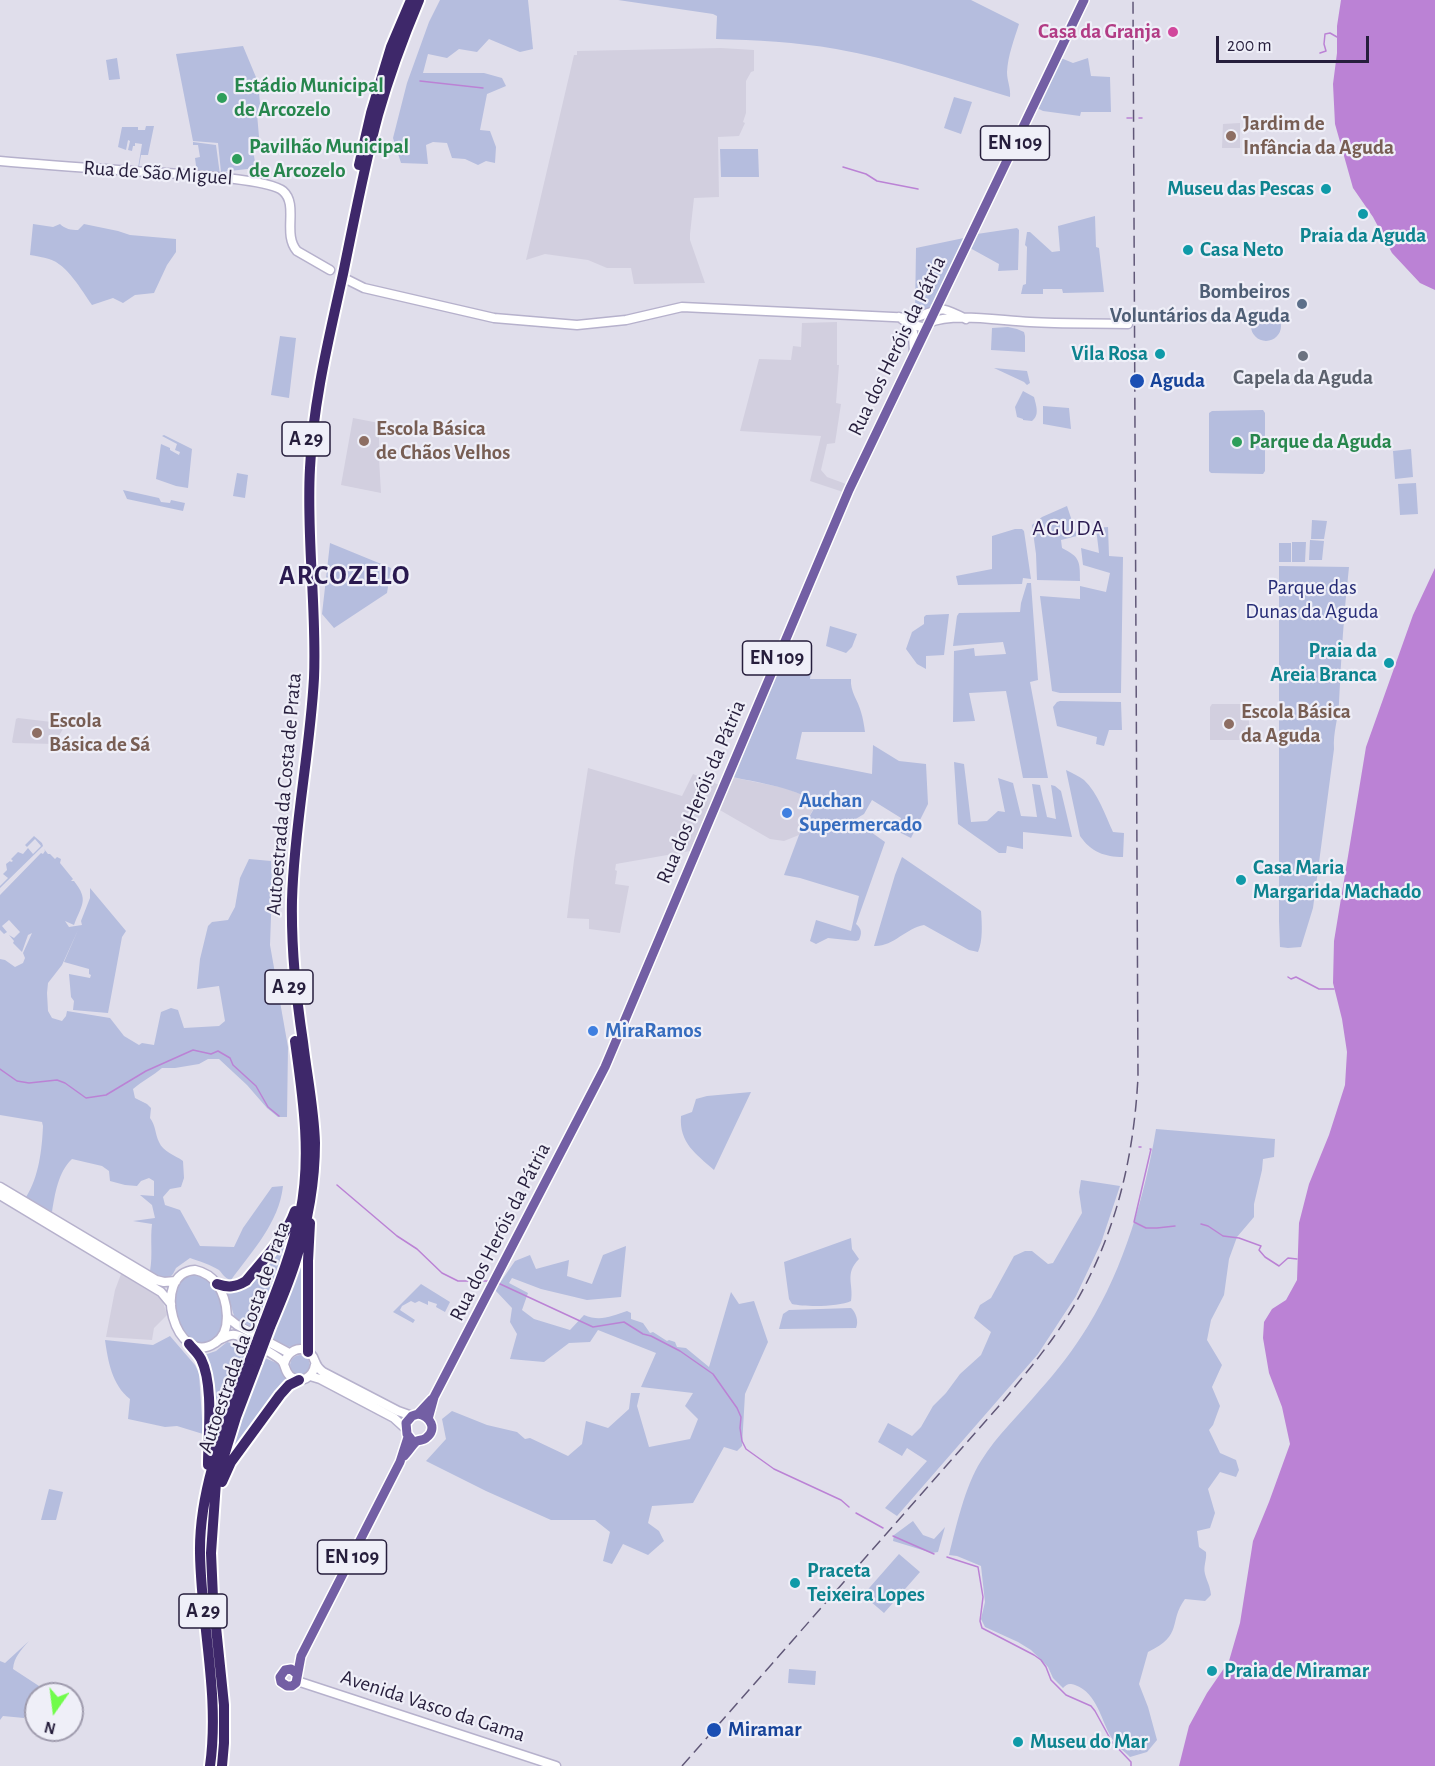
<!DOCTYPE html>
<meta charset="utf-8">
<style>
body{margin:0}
#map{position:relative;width:1435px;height:1766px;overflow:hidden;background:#e0deeb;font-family:"Alegreya Sans",sans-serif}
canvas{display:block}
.north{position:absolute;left:24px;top:1682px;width:60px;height:60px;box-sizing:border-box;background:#efeff8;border:2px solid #9f9bad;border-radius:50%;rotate:194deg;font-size:16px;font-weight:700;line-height:24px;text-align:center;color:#261e3c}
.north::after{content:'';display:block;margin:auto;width:21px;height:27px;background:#71fc4b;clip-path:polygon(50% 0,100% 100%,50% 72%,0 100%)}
.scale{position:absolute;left:1216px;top:36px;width:153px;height:27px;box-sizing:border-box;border:3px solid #261e3c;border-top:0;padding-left:8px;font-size:18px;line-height:21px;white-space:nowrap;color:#261e3c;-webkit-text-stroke:4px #efeff8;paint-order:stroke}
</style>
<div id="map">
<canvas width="1435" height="1766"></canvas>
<div class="north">N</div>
<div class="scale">200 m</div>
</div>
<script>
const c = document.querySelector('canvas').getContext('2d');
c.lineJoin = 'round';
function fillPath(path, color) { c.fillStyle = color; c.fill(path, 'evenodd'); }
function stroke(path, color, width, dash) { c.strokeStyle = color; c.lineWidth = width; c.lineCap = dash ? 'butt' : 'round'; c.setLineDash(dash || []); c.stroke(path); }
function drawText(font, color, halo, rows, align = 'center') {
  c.font = font + ' "Alegreya Sans",sans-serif'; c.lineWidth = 4.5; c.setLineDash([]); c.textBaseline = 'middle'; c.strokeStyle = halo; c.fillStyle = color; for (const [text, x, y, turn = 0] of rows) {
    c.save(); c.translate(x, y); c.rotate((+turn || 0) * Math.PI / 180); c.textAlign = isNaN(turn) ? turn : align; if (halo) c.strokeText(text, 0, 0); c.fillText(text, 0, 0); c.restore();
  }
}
const built = new Path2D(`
 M721,48l33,2v21l-3,1 -5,9v32l-3,9 2,1 -6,13 -21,1 1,60 -25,1 -4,36v6l15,43 -71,1 -3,-16h-24l-19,-8 -43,-6 -19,6 48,-205h3v-4z
 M1240,123v25h-18l1,-24z
 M837,322v43h2l-3,38 5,1 -6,39 -8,1 -6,26 6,7 19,7 -3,8 -33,-11 11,-45 -81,-5 19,-72 32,1 2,-14 8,1 1,-24z
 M353,418l26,5v36l2,34 -40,-8z
 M1212,704h37v36h-39v-33z
 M18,718l42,5 3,6 -9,15 -41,-1 -1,-1 4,-23z
 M588,768l94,28 11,-22 26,11 -29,66 -74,13 -1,6 2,1 -2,13 14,2 -9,47 -31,-4v-10l-22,-1 7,-58z
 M731,777l54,11 21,8 8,5 2,3 -17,31 -15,6 -14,-2 -52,-30z
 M121,1274l36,22 6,6 4,13 -13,13 -2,12 -46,-3 9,-47z`);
const green = new Path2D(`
 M440,0h88l5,49 -13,3 -31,-13 -12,13 -18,-3 -12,9 -19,-4 -5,19h61l18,5 4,8 -19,8 -7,36 10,1 6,16 -1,16 -9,-2 -8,4 -13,-6 -13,-1 -5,-15 -14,-1 -7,3 2,19 -27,-1 -8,-25 14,-55 22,-61z
 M618,0h353l48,24c-5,16 -11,31 -12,48 0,9 4,16 3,25 -57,-17 -116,-38 -174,-48 -40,-7 -80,-9 -120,-10l1,-23 -4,-2z
 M243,46l15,36 3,32h-4l3,34 -7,2 3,18 -35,4 -3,-29 -25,-2 -17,-87z
 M117,58l3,21 -11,1 -3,-20z
 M1061,58l12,5 15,-5 3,18 19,1 1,35h-30l-1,4 -37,-5 -6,-3z
 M954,97l18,5 -11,32 -17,-6z
 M146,126h8l-6,29h-7l-2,12 5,1h-6l4,-24 -7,-1v3h-2l-1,5 -4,-1 2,-9 -2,-1 -2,10 -8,-3 4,-20h16v3h7z
 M193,142l23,3 4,30 -23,-2 -2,-15 5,-1 -2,-12h-5z
 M720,149h38l1,28h-38z
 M1095,216l1,31 3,1 5,44 -41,1 -1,-4h-19v5h-22l2,-9 3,-1 1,-37 -2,-2 2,-13h3l22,20 8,-1 -2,-25z
 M33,224l20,3 7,-3c5,5 11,6 18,6l6,-6 34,7 12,4 46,4v13l-9,13 -13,28 -19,2 -12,8 -10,-5 -21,7c-10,-14 -25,-41 -43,-46 -6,-2 -13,-3 -19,-4z
 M1017,228l2,2 -1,40 -20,1 1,-7 -29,-16 7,-14z
 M964,238l-30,63 -5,7 -14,5 1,-65z
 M1251 326a15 15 0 1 1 30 0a15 15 0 1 1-30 0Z
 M1008,327l9,2 7,3 1,4v16l-34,-2 1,-22z
 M280,336l16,2 -7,60 -18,-3z
 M994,368l33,3 3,12 -3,2 -3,-3z
 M1023,391l11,6c2,8 6,18 -2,24l-9,-1v-1l-6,-2 -2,-10z
 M1043,406l26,2 2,21 -28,-5z
 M1263,410l2,3v58l-2,3 -52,-1 -2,-2v-58l3,-2z
 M164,435l28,14 -4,39 -12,-2 -20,-7 5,-35 9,4v2l9,5 1,-3 -5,-2 2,-6 -15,-8z
 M1411,449l2,28 -18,2 -2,-28z
 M237,473l11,2 -3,23 -12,-2z
 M1416,483l2,31 -18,1 -2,-31z
 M123,490l36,8 2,4 9,1 1,-3 14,3 -2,8 -56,-12z
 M1067,506l10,30 -16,4 1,8c18,9 18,13 18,33l-43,-1 -1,-26 -4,-29 10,-8z
 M1312,520l15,1 -3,18h-13z
 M1108,527l1,29 14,1 -2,136h-61l-8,-2 -12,-95 40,3v-13l26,6 4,-19 -27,-8 -2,-17 18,5 -3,-25z
 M1015,529h7l2,2 7,48 -8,-1 -1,6 -64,1 -2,-9 36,-7v-33z
 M1310,540l14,1 -2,19h-13z
 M1292,542h14l-1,20h-13z
 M330,543l61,25 -4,25 -53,35 -12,-14z
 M1279,543h12v19h-12z
 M1279,566l70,1c-5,45 -8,90 -10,136 -1,17 -6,29 -5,46l-21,159 -12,39 -13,1 -8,-1 -1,-26z
 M1027,583h4l7,97 -8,2 18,96h-25l-17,-87 -37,2 6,28 -22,1 1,-71 20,-3 1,8 31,-2 -3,-12 -50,4 4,-30 2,-3 61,-1 1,-9z
 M949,614l-5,41 -18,1v13l-9,-5 -11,-15 6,-17 12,-8v-7l2,-2z
 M830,626l27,8 -5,13 -6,6 -20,-7z
 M784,663h28l-2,16h41c-1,13 7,21 10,33 2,6 3,13 4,20h-63l-6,27 76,15 1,-29 26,16 27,3 2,40 -17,34 -14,-7 4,-13 -29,-18 -8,14 -10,6 31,22 -29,82c6,5 6,9 3,16l-3,1 -28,-3 -12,6 -6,-3 6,-21 35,11 8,-35 -59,-18 -16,-3 15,-40 17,-30c-10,-16 -66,-24 -84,-28l49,-112z
 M1060,701l61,1 1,28h-13l-5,16 -8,-2 1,-7 -40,-11 -4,-19 4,-5z
 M954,762l10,2 7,58 16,-1 11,-10 7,1 -7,-34 15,5 8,33 16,1 -5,-33 8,1 7,32 9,2 -5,-34 4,1 6,5 11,46 -49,-5v17l-16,-3 -1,7h-7l-41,-29z
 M1066,770c6,3 13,6 18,10 14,13 21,35 29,52l11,1 -1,24c-18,0 -32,-5 -43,-21z
 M34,836l8,7 1,3 -43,42v-2l8,-8 -5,-4 4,-4 -1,-6 4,-3 1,1 2,-1 -2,-2 7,-7 5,2 5,-6 5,6 8,-8 -6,-7 -8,8 -2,-2z
 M44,849l4,5h2l5,5 2,-2 4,2 -1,4 13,16 -2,2h3c15,19 8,23 0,44l-9,-4 4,6 13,-2 -1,-4 9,-23v-10l36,43 -4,6 -14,76 -35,-3 1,-9 -3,-4 -2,-23 21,4 1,-3 -2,-1v-5l-25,-7 14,-32 -16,35 -14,18 -1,10 1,18 4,7 10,3 4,-5 1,-5 43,7 14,18 15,9 3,-2 12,2 7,-33 10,-4 7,2 6,18 35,-2 6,-5 -6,-35 -22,3 3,-30 8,-33 4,-4 16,-2 7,-13 5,-29 9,-19 22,2 1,27 -2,57 18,102 -1,70h-9l-11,-9 -20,-23 -28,-26h-11l-9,5 -24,4h-13c-9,8 -20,13 -29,21l2,9 12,6 4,4 -1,10c6,8 5,16 9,24 4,10 16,13 24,19l1,17 -3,9 -11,2 -7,8 2,8 15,5 20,36 34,1 9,-19 29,-41 11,-1c-4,37 -31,65 -52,94 -7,-2 -8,-6 -12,-10 -8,-5 -20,-9 -29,-12l-14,10 -3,6 -5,5 -13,-2 -5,-6c3,-16 0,-31 2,-47l-19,-3 22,-3 -3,-13 -12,-10 14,1v-15l-5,-3 -8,3 -4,5 -12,-1 -15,-4 -1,-10 -7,-5 -30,-7c-14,13 -17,35 -20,53l-26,-15c13,-20 16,-48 17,-71l-1,-4 -42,-7v-156l5,1 10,7 8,-4 2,-5 -2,-5 9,-20 -4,2 -6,17 -9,-9 1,-2 -5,-6 5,3 6,-6 -11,-12 -7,6 5,6 -3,2 -4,-4v-35l41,-42 2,1 2,-3z
 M902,857l79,54c1,13 2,30 -3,41l-9,-2 -45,-25c-18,3 -31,22 -50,21l21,-71z
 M751,1092l-37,78c-18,-16 -35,-27 -33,-54l11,-4 4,-13 11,-3z
 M1156,1129l119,10 -1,18 -11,2 -1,11 -8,34v13l-17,20 -8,22 -5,36 -13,25 -4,20 15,25 -10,22 8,19 -7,19 -4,5 11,23 16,7 3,10 -3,7 -16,-5 -12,17 7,24 -5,15 -13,3 2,16 7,5c1,8 -3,14 -1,22 2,8 5,11 6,21l-6,6 -20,-2c-17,23 -1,36 -37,53l-9,32 9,23 9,33 -10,12 -17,5c-5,-5 -13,-11 -17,-17 -12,-18 -15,-47 -38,-55 -6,-2 -8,-1 -12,3l-10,-10 -5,-11 -17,-17 -13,-8 -33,-15 -4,-8 4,-17 -4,-36 -24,-10 -8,-1c7,-28 16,-69 32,-94 16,-26 39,-47 58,-70 18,-20 35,-42 49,-65 36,-58 57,-131 68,-197z
 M1081,1180l39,6 -19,57 -25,53 -38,58 -141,162 -12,-8 42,-47 -20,-13 -5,8 -24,-14 10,-19 24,13 9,-9 12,-21 13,-13 14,-19 21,-19 10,-23 -17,-14 6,-13 11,-7 23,-42 11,-5h7l16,13 5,-1 29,-50 -3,-21z
 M289,1230l3,3 -36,97 -19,-9 -2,-2 -8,-26 5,-2z
 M851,1238l1,11 7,10c-15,15 -5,25 -8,42 -12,6 -46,6 -59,3l-3,-5 -5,-37z
 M306,1241l-2,105 -17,1 -15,-9 18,-46z
 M626,1246l-5,51 -34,3 -46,-11 -29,-11 -3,5 19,10 -6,17 12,9 36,11 14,-15c16,7 28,1 43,-4l4,2v6l12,4 7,10 3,-1 14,9 2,-1 6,2 2,5 9,1 23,19 22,-75 8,12 15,-3 14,41 -23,52 -3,52 -5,5 -13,-4 -31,56 -41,3 -4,17 11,8 5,10 -16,14 -25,-11 -11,20 -9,-3 7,-29 -15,-12h-44l-65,-29 -60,-30 20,-22 -4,-20 10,-8 35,14 30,7 8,7 5,-1 38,18 14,-12 4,-23 22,7 21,-19 2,-16h9l-3,13 12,41 41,-8 8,-20 -13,-13 8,-13 -52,-6 15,-34 -58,-23 -8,12 -21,1 -25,19 -34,-3 7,-25 -7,-12 2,-14 -17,-18 20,-29 15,-6 6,14 33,-9 -2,16 25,8 11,-29z
 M195,1274c28,6 33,42 22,63l-13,8c-5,-1 -10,-2 -13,-5 -13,-12 -26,-47 -9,-60 3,-3 9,-4 13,-6z
 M421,1284l29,18 -5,10 -9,-5 1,-3 -9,-3v4l-9,-4 -4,2 -4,-2 -9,5 -2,4 15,10 -2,3 -20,-11z
 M851,1308c5,4 8,14 5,20l-77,1 4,-15 6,-4z
 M170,1336l25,29 4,8 4,61 -26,-8 -12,1 -37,-8 2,-20c-18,-14 -22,-38 -25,-59l48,5z
 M227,1342l12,3 10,5 -38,106 -7,-101 12,-4z
 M290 1365a10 10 0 1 1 20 0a10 10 0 1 1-20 0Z
 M265,1358l14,6 9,18 -61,81 23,-68z
 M49,1489l14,3 -7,28h-15z
 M913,1521l10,14 11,4 11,-12 -7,25 -6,1 -39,-12 1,-6z
 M899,1554l21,18 -36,41 -21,-18z
 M29,1641c-8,9 -15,16 -16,28l26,17 -15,32 -21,-2 -3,4v-59l5,2z
 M789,1669l27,2 -1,14 -27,-2z`);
const water = new Path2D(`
 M1341,0h94v290l-15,-7 -28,-30 -19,-36 -20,-29 -18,-64 -2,-40 4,-31v-27z
 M1435,568v1198h-256l10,-40 18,-33 22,-32 11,-38 13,-82 16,-39 21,-58 -8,-37 -13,-34 -6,-35 1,-16 8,-13 14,-9 11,-20 2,-57 10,-39 20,-49 16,-50 2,-33 -5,-33 -9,-36 1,-42 32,-194 47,-132z`);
const stream = new Path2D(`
 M1320,53l6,-2 -2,-7 1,-10 5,-1 7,4
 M420,81l63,7
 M1127,118h5
 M1139,118h3
 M843,167l23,7 11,7 41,8
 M1288,977l3,2 5,-2 23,12h15
 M0,1069l17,12 12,2 28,-3 8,3 21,15 20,-3 40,-24 47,-21 18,4 7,-3 12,7 3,7 23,21 12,21 11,9
 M1139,1147h2
 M1150,1149h1l-17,73 12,6h11l18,-2
 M337,1185l60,51 20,13 25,24 16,8h33
 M1201,1224l7,2 15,10 16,2 22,8 -2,4 6,7 14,9 9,-8 9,1
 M498,1283l95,44 31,-5 19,12 8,2 29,15 33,23 24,34 4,9 -1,11 2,13 4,8 28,20 67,31 8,7
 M856,1513l27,15
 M893,1536l41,18
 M947,1557l31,10 5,30 -3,24 2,7 52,27 7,5 5,7 5,13 15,15 25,11 4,5 17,31 19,20v4`);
const secondary = new Path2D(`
 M0,161c44,4 89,7 133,10 27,2 134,6 150,20 16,14 -1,43 14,60l33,19
 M348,280l16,8 130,30 83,7 49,-5 56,-13 232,11c29,-9 23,-14 52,1
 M899,317l10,7 17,4
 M928,323c26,-11 73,-2 102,-1 33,2 66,1 98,2
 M909,324l4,8 1,20
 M0,1187l156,93 8,2 12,-1
 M0,1195l161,97 10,12
 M195,1270c9,2 17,7 22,14 11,16 16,48 -2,59 -39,26 -66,-70 -20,-73z
 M227,1317l10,8 52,28
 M221,1339c6,-3 11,-6 18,-3 8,3 35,18 42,24 5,4 3,11 9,16 11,9 23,1 25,-11
 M284,1364c3,-12 15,-20 26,-11 7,7 3,12 13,19l75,39 14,5
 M310,1376l10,3 74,39 11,10
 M297,1681l259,85`);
const primary = new Path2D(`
 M428,1419l6,-22 171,-330 244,-577 235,-490
 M411,1439l-4,-5 -1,-11 6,-7 6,-2 14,-15
 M404,1456c4,-4 9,-12 13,-15 3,-1 7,-1 9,-3 12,-9 4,-22 -8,-24
 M297,1674l-6,-5 -6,1 -5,7 1,5 6,4h5l4,-3 5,-27 99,-194 8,-25`);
const highway = new Path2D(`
 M359,165l12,-52 20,-66 20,-47
 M217,1284c11,4 19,3 29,-3 17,-21 40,-44 49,-70
 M264,1323c14,-36 28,-71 36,-109 12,-57 3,-116 -5,-173
 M270,1327c9,-21 18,-42 25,-64 12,-38 20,-79 20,-120 -1,-34 -8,-67 -12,-101 -7,-46 -12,-94 -11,-142 2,-74 18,-148 22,-222 3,-70 -8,-140 -4,-210 3,-66 19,-130 33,-194 11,-53 21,-107 35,-159 11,-39 25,-77 41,-115
 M189,1344c4,5 9,9 12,15 13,26 7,76 7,106
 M308,1352v-91l2,-38
 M222,1482l9,-20 49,-67 9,-10 10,-5
 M210,1766c10,-71 -9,-142 -10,-213 -1,-67 27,-131 50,-193
 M222,1766l2,-23v-38l-11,-107 -2,-45 5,-71 20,-65 21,-55`);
const rail = new Path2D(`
 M682,1766l323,-367c16,-20 33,-40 48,-61 56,-79 80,-165 85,-261l-5,-1077`);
const highwayBridge = new Path2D(`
 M250,1360l14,-37
 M257,1362l13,-35`);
const markers = [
 [1173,32,6,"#d1479c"],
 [222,98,6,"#2e9e5b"],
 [1231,136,6,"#8d6e63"],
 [237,159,6,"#2e9e5b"],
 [1326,189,6,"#0f9aa8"],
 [1363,214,6,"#0f9aa8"],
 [1188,250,6,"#0f9aa8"],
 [1302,304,6,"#5c6f8a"],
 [1160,354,6,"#0f9aa8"],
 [1303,356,6,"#6b7280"],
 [1137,381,8,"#1a4fb4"],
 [364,441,6,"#8d6e63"],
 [1237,442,6,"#2e9e5b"],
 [1389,663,6,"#0f9aa8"],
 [1229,724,6,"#8d6e63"],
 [37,733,6,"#8d6e63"],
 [787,813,6,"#3f7fe0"],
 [1241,880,6,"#0f9aa8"],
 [593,1031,6,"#3f7fe0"],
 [795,1583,6,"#0f9aa8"],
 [1212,1671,6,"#0f9aa8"],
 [714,1730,8,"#1a4fb4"],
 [1018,1742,6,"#0f9aa8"]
];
const shields = [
 [1015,143,69],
 [306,439,48],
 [777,658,69],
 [289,987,48],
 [352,1557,69],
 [203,1611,48]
];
const shieldNames = [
 ["EN 109",1015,143],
 ["A 29",306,439],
 ["EN 109",777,658],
 ["A 29",289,987],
 ["EN 109",352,1557],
 ["A 29",203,1611]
];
const hotelNames = [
 ["Casa da Granja",1161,32]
];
const leisureNames = [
 ["Estádio Municipal",234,86],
 ["de Arcozelo",234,110],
 ["Pavilhão Municipal",249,147],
 ["de Arcozelo",249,171],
 ["Parque da Aguda",1249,442]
];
const educationNames = [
 ["Jardim de",1243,124],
 ["Infância da Aguda",1243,148],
 ["Escola Básica",376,429],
 ["de Chãos Velhos",376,453],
 ["Escola Básica",1241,712],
 ["da Aguda",1241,736],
 ["Escola",49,721],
 ["Básica de Sá",49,745]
];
const streetNames = [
 ["Rua de São Miguel",158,173,4],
 ["Rua dos Heróis da Pátria",897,346,-64],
 ["Rua dos Heróis da Pátria",701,792,-67],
 ["Autoestrada da Costa de Prata",284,794,-85],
 ["Rua dos Heróis da Pátria",500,1232,-63],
 ["Autoestrada da Costa de Prata",244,1337,-71],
 ["Avenida Vasco da Gama",433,1706,18]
];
const cultureNames = [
 ["Museu das Pescas",1314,189,"right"],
 ["Praia da Aguda",1363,236,"center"],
 ["Casa Neto",1200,250],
 ["Vila Rosa",1148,354,"right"],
 ["Praia da",1377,651,"right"],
 ["Areia Branca",1377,675,"right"],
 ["Casa Maria",1253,868],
 ["Margarida Machado",1253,892],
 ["Praceta",807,1571],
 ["Teixeira Lopes",807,1595],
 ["Praia de Miramar",1224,1671],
 ["Museu do Mar",1030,1742]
];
const serviceNames = [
 ["Bombeiros",1290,292],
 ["Voluntários da Aguda",1290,316]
];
const worshipNames = [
 ["Capela da Aguda",1303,378]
];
const transitNames = [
 ["Aguda",1150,381],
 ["Miramar",728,1730]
];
const parkNames = [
 ["Parque das",1312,588],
 ["Dunas da Aguda",1312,612]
];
const shopNames = [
 ["Auchan",799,801],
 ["Supermercado",799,825],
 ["MiraRamos",605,1031]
];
const neighbourhoodNames = [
 ["AGUDA",1069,528]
];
const districtNames = [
 ["ARCOZELO",345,576]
];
fillPath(built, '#d2cfdf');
fillPath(green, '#b5bdde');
fillPath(water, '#bb82d5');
stroke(stream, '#bb82d5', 1.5);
stroke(secondary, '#b6b1cc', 11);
stroke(primary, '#fff', 12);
stroke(highway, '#fff', 14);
stroke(secondary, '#fff', 8);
stroke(primary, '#735fa4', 9);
stroke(highway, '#3e286a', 10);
stroke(rail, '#615878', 1.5, [12, 6]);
stroke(highwayBridge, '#fff', 14, []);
stroke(highwayBridge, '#3e286a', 10);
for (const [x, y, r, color] of markers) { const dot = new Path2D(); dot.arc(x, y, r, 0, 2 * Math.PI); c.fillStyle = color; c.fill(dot); stroke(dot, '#efeff8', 2); }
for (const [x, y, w] of shields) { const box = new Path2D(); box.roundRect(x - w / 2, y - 17, w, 34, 4.5); c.fillStyle = '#efeff8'; c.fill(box); stroke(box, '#261e3c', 1.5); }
drawText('bold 20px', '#261e3c', null, shieldNames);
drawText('bold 21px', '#b23c85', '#efeff8', hotelNames, 'right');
drawText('bold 21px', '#27864d', '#efeff8', leisureNames, 'left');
drawText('bold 21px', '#785e54', '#efeff8', educationNames, 'left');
drawText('21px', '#261e3c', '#efeff8', streetNames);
drawText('bold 21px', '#0d838f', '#efeff8', cultureNames, 'left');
drawText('bold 21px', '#4e5e75', '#efeff8', serviceNames, 'right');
drawText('bold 21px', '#5b616d', '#efeff8', worshipNames);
drawText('bold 21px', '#164399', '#efeff8', transitNames, 'left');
drawText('21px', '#262c76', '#efeff8', parkNames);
drawText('bold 21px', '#366cbe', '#efeff8', shopNames, 'left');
c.letterSpacing = '1.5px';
drawText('22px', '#29194f', '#efeff8', neighbourhoodNames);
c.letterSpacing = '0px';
c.letterSpacing = '1.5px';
drawText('bold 27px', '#29194f', '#efeff8', districtNames);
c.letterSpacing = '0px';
</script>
